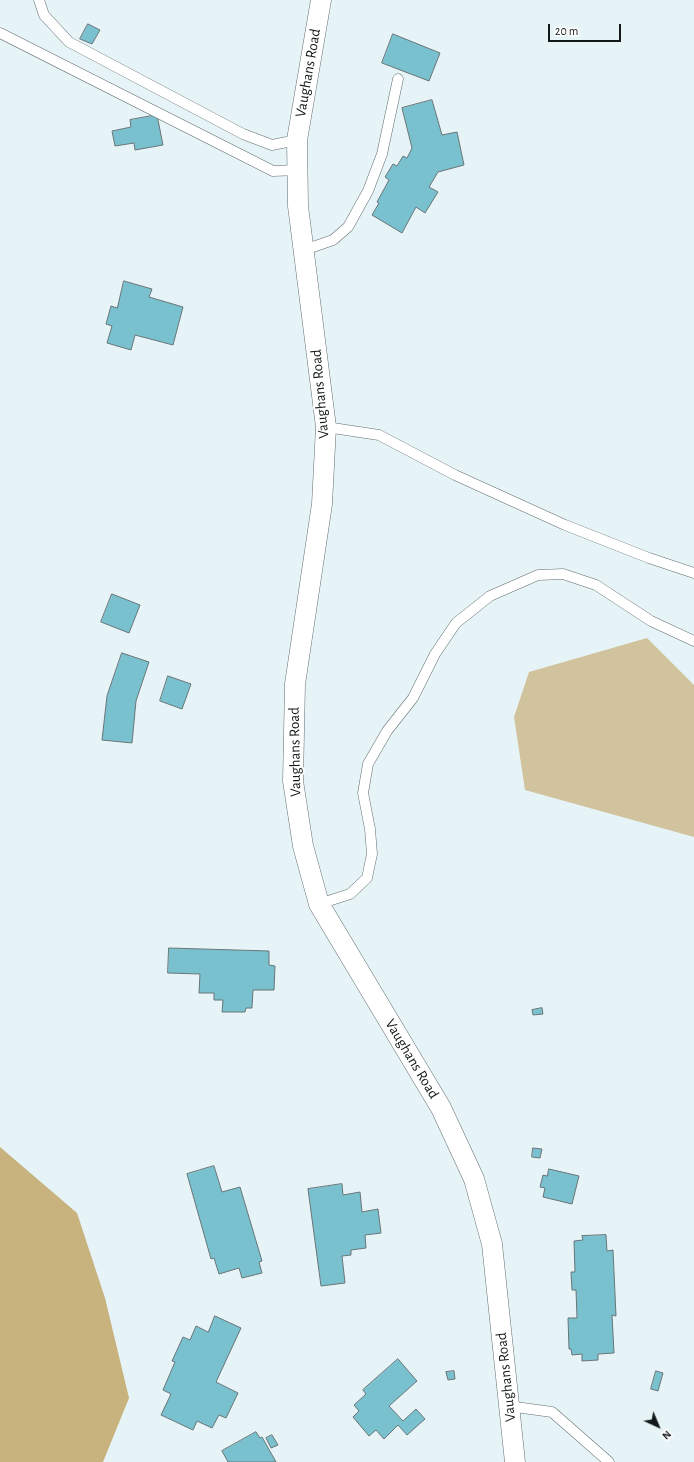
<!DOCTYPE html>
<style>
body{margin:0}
#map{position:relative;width:694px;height:1462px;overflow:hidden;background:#e7f4f7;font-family:"Alegreya Sans",sans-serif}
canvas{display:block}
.north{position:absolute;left:638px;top:1406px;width:40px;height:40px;-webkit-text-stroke:3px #fff;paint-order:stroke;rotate:136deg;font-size:11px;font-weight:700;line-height:16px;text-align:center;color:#131819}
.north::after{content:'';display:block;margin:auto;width:14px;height:18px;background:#131819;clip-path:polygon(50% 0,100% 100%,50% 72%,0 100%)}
.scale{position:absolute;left:548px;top:24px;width:73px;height:18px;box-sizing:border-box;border:2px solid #131819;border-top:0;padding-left:5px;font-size:12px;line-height:14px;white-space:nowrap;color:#131819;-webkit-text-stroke:3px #fff;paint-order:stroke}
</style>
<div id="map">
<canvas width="694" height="1462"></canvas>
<div class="north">N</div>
<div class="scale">20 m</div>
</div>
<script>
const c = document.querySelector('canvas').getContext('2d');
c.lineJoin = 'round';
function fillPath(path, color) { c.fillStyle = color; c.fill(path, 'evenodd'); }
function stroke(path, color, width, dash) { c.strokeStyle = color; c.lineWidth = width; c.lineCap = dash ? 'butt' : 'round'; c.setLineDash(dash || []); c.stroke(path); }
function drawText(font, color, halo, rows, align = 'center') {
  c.font = font + ' "Alegreya Sans",sans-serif'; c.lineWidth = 4; c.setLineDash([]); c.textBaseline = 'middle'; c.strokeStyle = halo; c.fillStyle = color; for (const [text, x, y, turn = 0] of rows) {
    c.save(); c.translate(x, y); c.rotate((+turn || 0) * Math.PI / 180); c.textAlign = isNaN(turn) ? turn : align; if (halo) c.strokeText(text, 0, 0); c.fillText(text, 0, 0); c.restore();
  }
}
const green = new Path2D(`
 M647,638l47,47v152l-169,-47 -11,-73 15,-45z`);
const forest = new Path2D(`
 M0,1147l77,66 28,85 24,100 -26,64h-103z`);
const building = new Path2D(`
 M88,24l12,6 -8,14 -12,-5z
 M393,34l47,19 -11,28 -47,-18z
 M432,100l10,35 15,-3 7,33 -26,7 -9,15 9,5 -13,21 -9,-6 -14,26 -30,-18 7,-12 -2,-1 12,-22 -4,-3 8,-13 4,2 6,-10 4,2 5,-10 -10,-40z
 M157,115l6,30 -28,5 -1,-7 -19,3 -3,-15 19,-4 -1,-7z
 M124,281l28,8 -3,8 34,10 -10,38 -38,-10 -4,15 -24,-7 5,-17 -6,-2 5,-18 6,2z
 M112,594l28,11 -11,28 -28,-11z
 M122,653l27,9 -13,39 -4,42 -30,-3 5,-44z
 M168,676l23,8 -9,25 -22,-8z
 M169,948l100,3v14l6,1 -1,24h-21l-1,18h-6l-1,4h-23l1,-12h-9v-7h-15l1,-19 -32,-1z
 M542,1008l1,6 -10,1 -1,-5z
 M533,1148l9,1 -2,9 -8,-1z
 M214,1166l8,26 18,-5 22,74 -3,1 3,11 -20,5 -3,-10 -20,6 -5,-16 -3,1 -24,-85z
 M549,1169l30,7 -7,28 -29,-7 2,-9 -5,-1 3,-12 4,1z
 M342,1184l1,11 17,-3 2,20 16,-3 3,24 -16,2 1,13 -15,2v5l-9,1 3,27 -24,3 -13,-97z
 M606,1235l1,16 6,-1 3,66 -4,-1 2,38 -16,1v6l-16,1v-7l-10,1 -1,-6h-2l-1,-31h9l-1,-28h-4l-1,-18h4l-1,-31 9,-1 -1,-4z
 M215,1316l26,12 -25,54 22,11 -12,25 -7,-3 -7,13 -15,-7 -4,9 -32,-15 10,-21 -8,-4 12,-28 -3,-1 11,-24 7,3 6,-14 12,6z
 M398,1359l19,22 -28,25 14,15 13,-12 9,10 -18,16 -9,-10 -14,14 -8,-9 -7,6 -16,-19 6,-6 -5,-6 12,-11 -3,-4z
 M454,1371l1,8 -7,1 -2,-8z
 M656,1371l7,2 -5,18 -7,-2z
 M256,1432l4,6 2,-1 14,25h-48l-6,-11z
 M272,1435l6,10 -7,3 -5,-10z`);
const lane = new Path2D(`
 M39,0l5,15 25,27 174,92 29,11 25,-5
 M0,33l273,138 26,-1
 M304,250l29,-10 15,-13 20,-36 14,-37 16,-75
 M326,427l53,8 76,40 110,50 84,33 45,15
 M319,904l31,-10 17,-16 5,-24 -2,-25 -7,-36 5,-29 19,-33 26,-33 22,-44 21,-31 34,-27 48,-21 25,-1 33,11 55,36 43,20
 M508,1406l44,6 57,50`);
const street = new Path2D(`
 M321,0l-24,140 1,66 28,221 -4,77 -27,180 -2,97 10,65 16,58 122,204 33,71 18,65 23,218`);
const streetNames = [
 ["Vaughans Road",308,73,-80],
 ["Vaughans Road",320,394,-95],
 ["Vaughans Road",295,752,-91],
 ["Vaughans Road",412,1059,59],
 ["Vaughans Road",506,1377,-96]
];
fillPath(green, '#d1c39e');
fillPath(forest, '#c8b27d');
fillPath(building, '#79c1cf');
stroke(building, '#697577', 1);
stroke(lane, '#626d70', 11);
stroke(street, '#626d70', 21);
stroke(lane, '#fff', 10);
stroke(street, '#fff', 20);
drawText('15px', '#131819', '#fff', streetNames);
</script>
